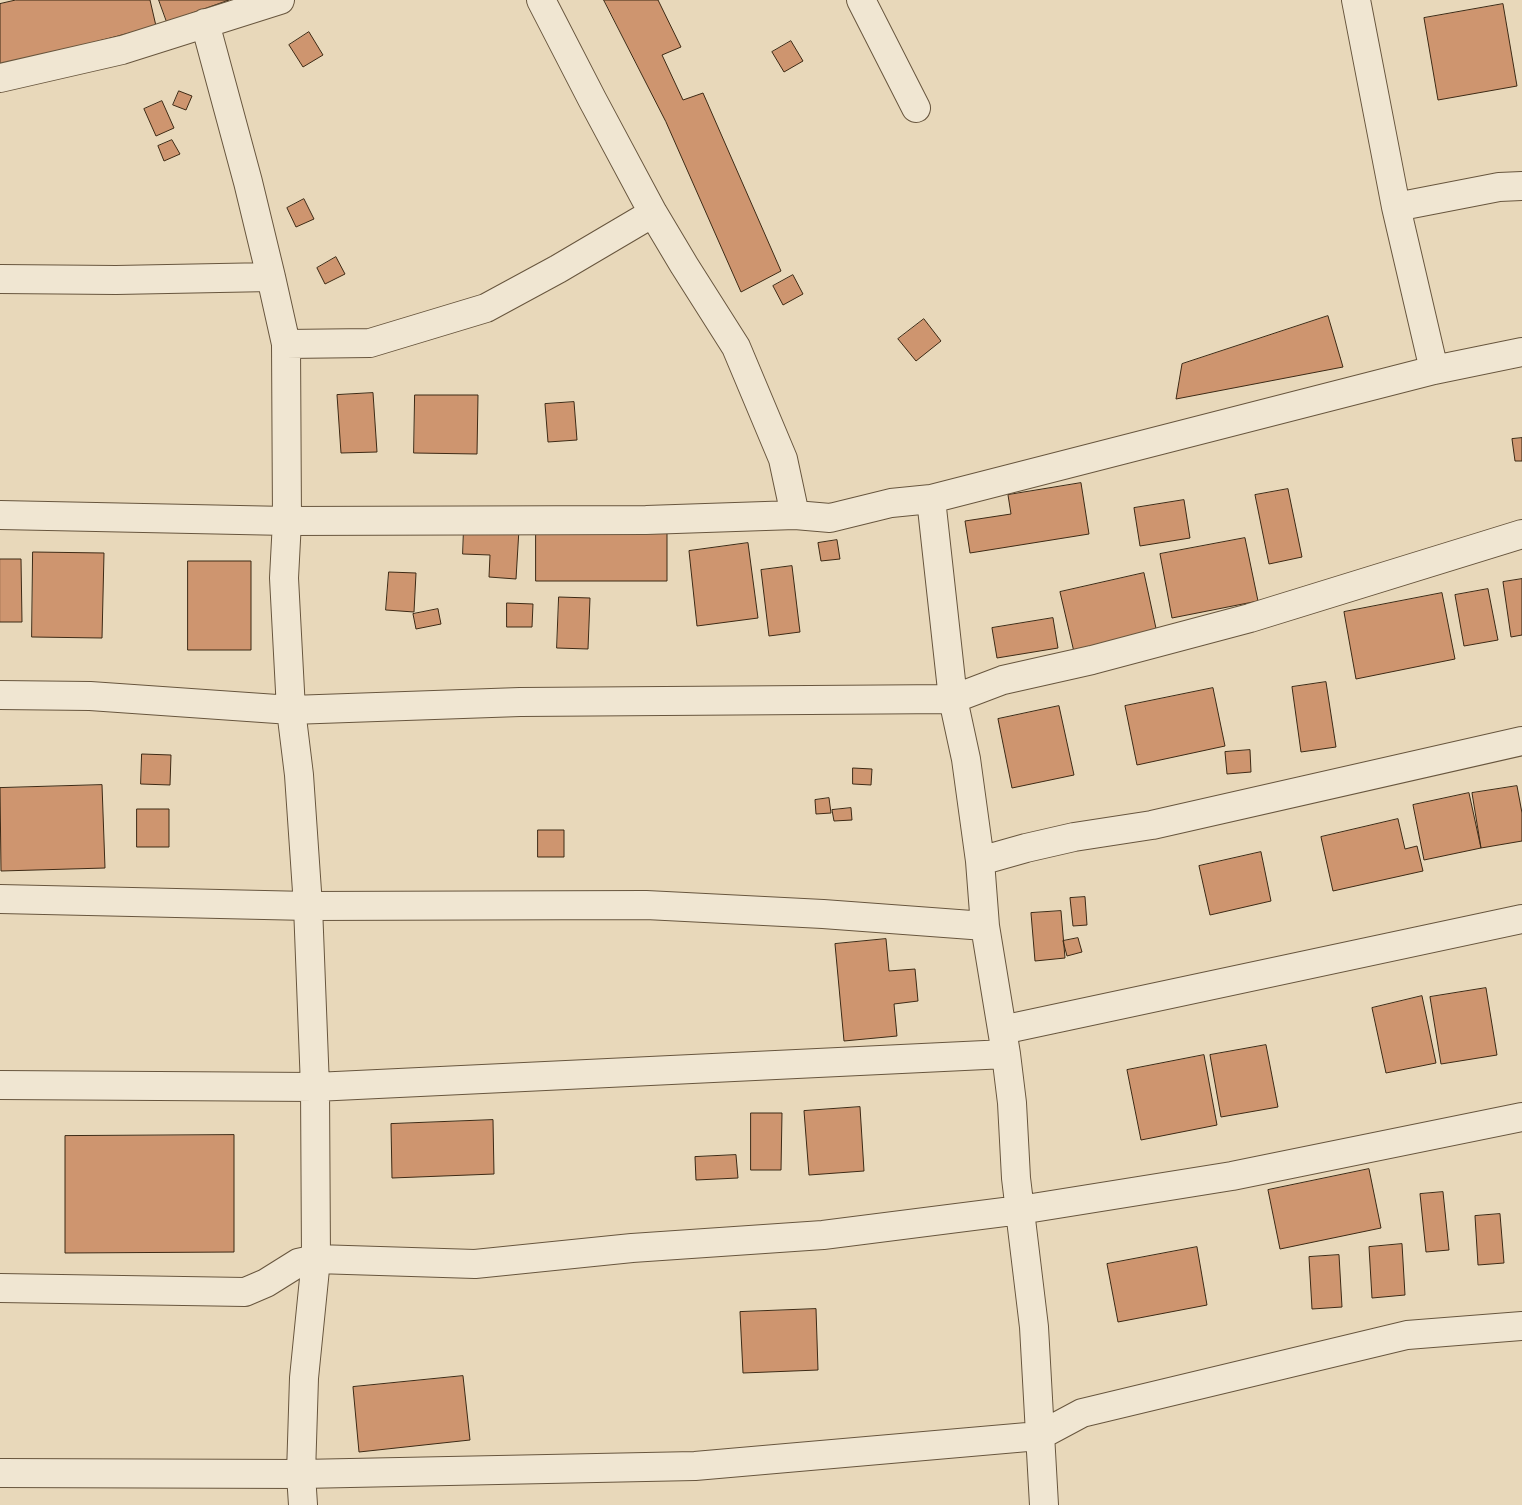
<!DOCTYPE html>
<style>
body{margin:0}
canvas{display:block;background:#e8d8ba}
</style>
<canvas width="1522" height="1505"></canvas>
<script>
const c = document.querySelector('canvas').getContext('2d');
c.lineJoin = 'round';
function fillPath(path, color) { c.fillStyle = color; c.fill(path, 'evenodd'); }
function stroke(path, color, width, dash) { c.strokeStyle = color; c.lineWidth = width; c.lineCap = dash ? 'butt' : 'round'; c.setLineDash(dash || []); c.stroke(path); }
const building = new Path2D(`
 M16,0h134l6,26 -156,41v-63z
 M159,0h70l-62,22z
 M604,0h54l23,47 -19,8 21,45 20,-7 78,178 -40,21 -75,-170z
 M1503,4l14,82 -79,14 -14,-82z
 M309,32l14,23 -20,12 -14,-22z
 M791,41l12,20 -19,11 -12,-20z
 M179,91l13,5 -6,14 -13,-5z
 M162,101l12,27 -18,8 -12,-27z
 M172,140l8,14 -16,7 -6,-15z
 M304,199l10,20 -18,8 -9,-19z
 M336,257l9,17 -20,10 -8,-16z
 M793,275l10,19 -20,11 -10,-19z
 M1328,316l15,51 -167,32 6,-35z
 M924,319l17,22 -25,20 -18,-22z
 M373,393l4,59 -36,1 -4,-58z
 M415,395h63l-1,59 -63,-1z
 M574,402l3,38 -29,2 -3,-38z
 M1522,438v23h-7l-3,-22z
 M1081,483l8,51 -119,19 -5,-32 46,-7 -3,-19z
 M1288,489l14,68 -33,7 -14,-69z
 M1184,500l6,38 -50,8 -6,-38z
 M536,526h131v55h-131z
 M464,527l55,2 -3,50 -27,-2 1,-22 -27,-1z
 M1245,538l13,63 -86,17 -12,-64z
 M837,540l3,19 -19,2 -3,-18z
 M748,543l10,75 -61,8 -8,-75z
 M33,552l71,1 -2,85 -70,-1z
 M0,559h21l1,63h-22z
 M188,561h63v89h-63z
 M792,566l8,66 -31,4 -8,-66z
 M389,572l27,1 -2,39 -28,-2z
 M1144,573l13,60 -83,19 -14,-60z
 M1522,579v56l-11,2 -8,-55z
 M1488,589l10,51 -34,6 -9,-51z
 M1442,593l13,66 -99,20 -12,-67z
 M559,597l31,1 -2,51 -31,-1z
 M507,603l26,1 -1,23h-25z
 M438,609l3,15 -25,5 -3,-15z
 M1053,618l5,30 -61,10 -5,-30z
 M1326,682l10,65 -35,5 -9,-65z
 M1213,688l12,58 -88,19 -12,-59z
 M1059,706l15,69 -62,13 -14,-69z
 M1250,750l1,22 -24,2 -2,-22z
 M142,754l29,1 -1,30 -29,-1z
 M853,768l19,1 -1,16 -18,-1z
 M102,785l3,83 -104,3 -1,-83z
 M1517,786l5,27v28l-41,7 -9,-55z
 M1469,793l12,55 -57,12 -11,-55z
 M829,798l2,15 -15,1 -1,-14z
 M851,808l1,12 -18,1 -2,-11z
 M137,809h32v38h-32z
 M1398,819l7,30 12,-3 6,25 -90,20 -12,-54z
 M538,830h26v27h-26z
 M1261,852l10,49 -61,14 -11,-49z
 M1085,897l2,28 -14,1 -3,-28z
 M1061,911l4,47 -30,3 -4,-48z
 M1078,938l4,14 -15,4 -4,-15z
 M886,939l3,32 26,-2 3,32 -24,3 3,32 -53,5 -9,-97z
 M1486,988l11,67 -56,9 -11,-67z
 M1422,996l14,67 -50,10 -14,-65z
 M1266,1045l12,62 -57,10 -11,-62z
 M1204,1055l13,70 -76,15 -14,-70z
 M860,1107l4,64 -55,4 -5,-64z
 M751,1113h31l-1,57h-30z
 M493,1120l1,54 -102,4 -1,-54z
 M234,1135v117l-169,1v-117z
 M736,1155l2,23 -42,2 -1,-23z
 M1369,1169l12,59 -101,21 -12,-59z
 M1443,1192l6,58 -23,2 -6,-58z
 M1500,1214l4,49 -26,2 -3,-49z
 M1402,1244l3,51 -33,3 -3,-51z
 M1197,1247l10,58 -89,17 -11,-58z
 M1339,1255l3,52 -30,2 -3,-52z
 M816,1309l2,61 -75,3 -3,-61z
 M463,1376l7,64 -111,12 -6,-65z`);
const minor = new Path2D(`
 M541,0l51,99 61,114 31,52 52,82 47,112 12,56
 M861,0l55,108
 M1356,0l40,207 38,163
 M205,23l43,159 23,95 15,67 1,177 -3,57 7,132 229,-8 433,-3 13,60 14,102 46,-13 48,-11 78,-12 370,-84
 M0,78l122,-28 158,-50
 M1396,207l103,-20 23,-1
 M0,279l116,1 155,-3
 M286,344l84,-1 116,-35 72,-39 95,-56
 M931,499l22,200 50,-19 89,-20 158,-42 272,-84
 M0,515l287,6 359,-1 149,-5 35,3 61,-15 40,-4 503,-129 88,-18
 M0,695l90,1 201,14 8,65 9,131 7,181 1,172 -12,119 -3,96 2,31
 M980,861l5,65 21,128 6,49 4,75 18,149 10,178
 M0,899l308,7 338,-1 177,9 162,12
 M1002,1030l520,-111
 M0,1085l315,2 691,-33
 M0,1288l245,4 21,-9 32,-20 18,-4 159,5 157,-16 191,-13 197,-25 212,-34 290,-59
 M0,1473l301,1 394,-8 344,-30 43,-23 325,-78 115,-9`);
fillPath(building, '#ce956f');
stroke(building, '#3d2a15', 1);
stroke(minor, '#68563e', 30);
stroke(minor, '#f0e6d2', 28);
</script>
